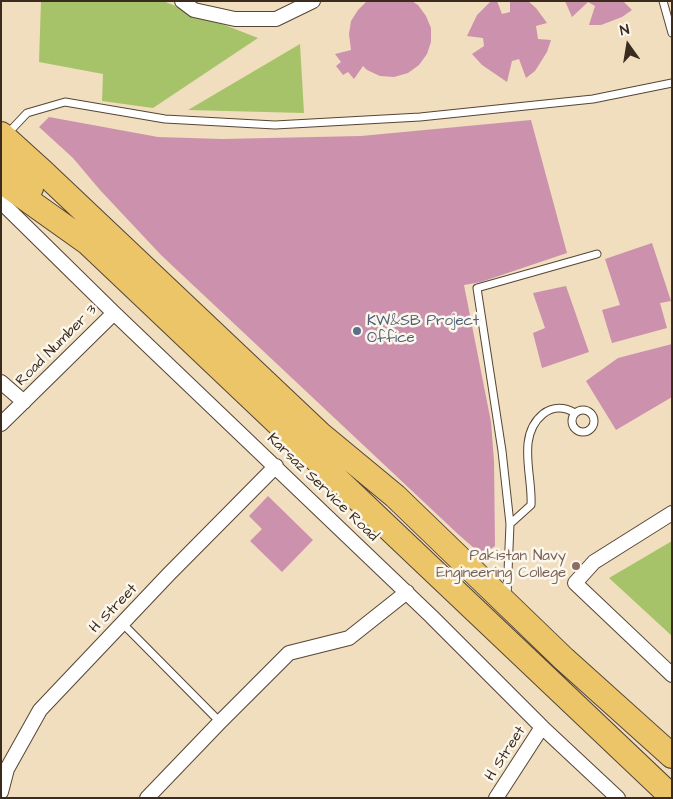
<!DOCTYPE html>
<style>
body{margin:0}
#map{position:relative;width:673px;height:799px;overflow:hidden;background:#f0debe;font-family:"Architects Daughter",sans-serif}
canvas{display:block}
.frame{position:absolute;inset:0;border:2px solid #3b2a1e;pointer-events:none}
.north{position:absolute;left:603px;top:20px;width:50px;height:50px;-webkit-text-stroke:4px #fbf7ec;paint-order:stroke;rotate:347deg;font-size:14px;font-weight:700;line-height:20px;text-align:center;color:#3b2a1e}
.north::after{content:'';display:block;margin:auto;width:18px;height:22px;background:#3b2a1e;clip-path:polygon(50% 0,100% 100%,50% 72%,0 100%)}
</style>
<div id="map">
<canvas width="673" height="799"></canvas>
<div class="frame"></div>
<div class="north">N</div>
</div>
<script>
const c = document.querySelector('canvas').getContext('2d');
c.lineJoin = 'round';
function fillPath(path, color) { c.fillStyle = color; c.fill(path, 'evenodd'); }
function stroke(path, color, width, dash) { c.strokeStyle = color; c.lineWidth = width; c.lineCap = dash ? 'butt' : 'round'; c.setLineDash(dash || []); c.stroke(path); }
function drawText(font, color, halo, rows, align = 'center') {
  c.font = font + ' "Architects Daughter",sans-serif'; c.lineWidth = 5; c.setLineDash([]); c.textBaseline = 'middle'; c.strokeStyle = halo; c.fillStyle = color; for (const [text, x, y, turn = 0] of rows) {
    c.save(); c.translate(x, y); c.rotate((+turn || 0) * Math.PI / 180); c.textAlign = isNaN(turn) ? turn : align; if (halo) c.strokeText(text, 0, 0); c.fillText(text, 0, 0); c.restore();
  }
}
const green = new Path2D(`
 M41,1h122l95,37 -105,70 -51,-7 1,-27 -64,-12z
 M300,44l4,69 -116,-3z
 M672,541v95l-63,-58z`);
const building = new Path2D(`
 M367,1h45l6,4 8,11 5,12v14l-4,12 -8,11 -11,8 -14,4 -14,-1 -13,-6 -4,-4 -9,13 -6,-7 -5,3 -7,-9 5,-4 -6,-8 16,-4 -2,-16 2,-13 7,-11z
 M491,1h6l5,13 8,-2v-11h18l8,7 11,15 -11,3 2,13 13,1 -4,12 -12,19 -9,7 -7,-19 -7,2 -5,21 -25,-17 -10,-11 12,-8 -1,-8 -16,-2 10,-21z
 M565,1h58l9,9 -10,7 -21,8h-12l6,-19 -7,-4 -16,15z
 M49,117l109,20 64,2 139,-3 170,-16 36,133 -86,29 -17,3 27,137 3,39 1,85 -13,9 -23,-20 -298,-280 -61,-65 -27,-32 -34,-31z
 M652,243l19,58 -11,2 7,25 -55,15 -10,-33 18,-5 -15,-46z
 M566,286l23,66 -47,16 -9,-35 12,-5 -12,-35z
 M672,344v53l-56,33 -30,-49 32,-23z
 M268,496l45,44 -31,32 -32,-31 12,-12 -13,-13z`);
const service = new Path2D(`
 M663,1l9,32
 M10,131l17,-18 38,-11 100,17 110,6 145,-8 173,-18 79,-16
 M572 421a11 11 0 1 1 22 0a11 11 0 1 1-22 0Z
 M510,524l21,-19c2,-29 -15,-69 12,-91 10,-8 22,-7 32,-1
 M507,596l3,-72 -8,-73 -25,-163 120,-34
 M122,623l98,99`);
const minor = new Path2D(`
 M182,1l12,9 41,9h41l37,-18
 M1,202l113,111 317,303 111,111 76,71
 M1,382l23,20
 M1,424l113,-111
 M672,513l-78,49 -19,21 97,92
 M1,792l6,-23 33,-59 129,-136 107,-108
 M147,798l73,-76 69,-69 60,-15 58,-46
 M496,798l46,-71`);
const trunk = new Path2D(`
 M1,134l42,38 277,262 75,62 169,163 108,97
 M1,159l30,29
 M1,181l87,62 584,554`);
const markers = [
 [357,331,5,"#5c6f8a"],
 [576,566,5,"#8d6e63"]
];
const serviceNames = [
 ["KW&SB Project",367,322],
 ["Office",367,339]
];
const streetNames = [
 ["Road Number 3",57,346,-45],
 ["Karsaz Service Road",322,488,44],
 ["H Street",114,609,-46],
 ["H Street",506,754,-57]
];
const educationNames = [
 ["Pakistan Navy",566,557],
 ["Engineering College",566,574]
];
fillPath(green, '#a7c369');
fillPath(building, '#cc91ad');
stroke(service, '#564536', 9);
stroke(minor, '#564536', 16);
stroke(trunk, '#564536', 26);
stroke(service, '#fff', 7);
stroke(minor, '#fff', 14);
stroke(trunk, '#ecc569', 24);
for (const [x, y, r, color] of markers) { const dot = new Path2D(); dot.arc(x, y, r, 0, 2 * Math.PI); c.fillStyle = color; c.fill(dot); stroke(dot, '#fbf7ec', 2); }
drawText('15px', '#4e5e75', '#fbf7ec', serviceNames, 'left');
drawText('15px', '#3b2a1e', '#fbf7ec', streetNames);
drawText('15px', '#785e54', '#fbf7ec', educationNames, 'right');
</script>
